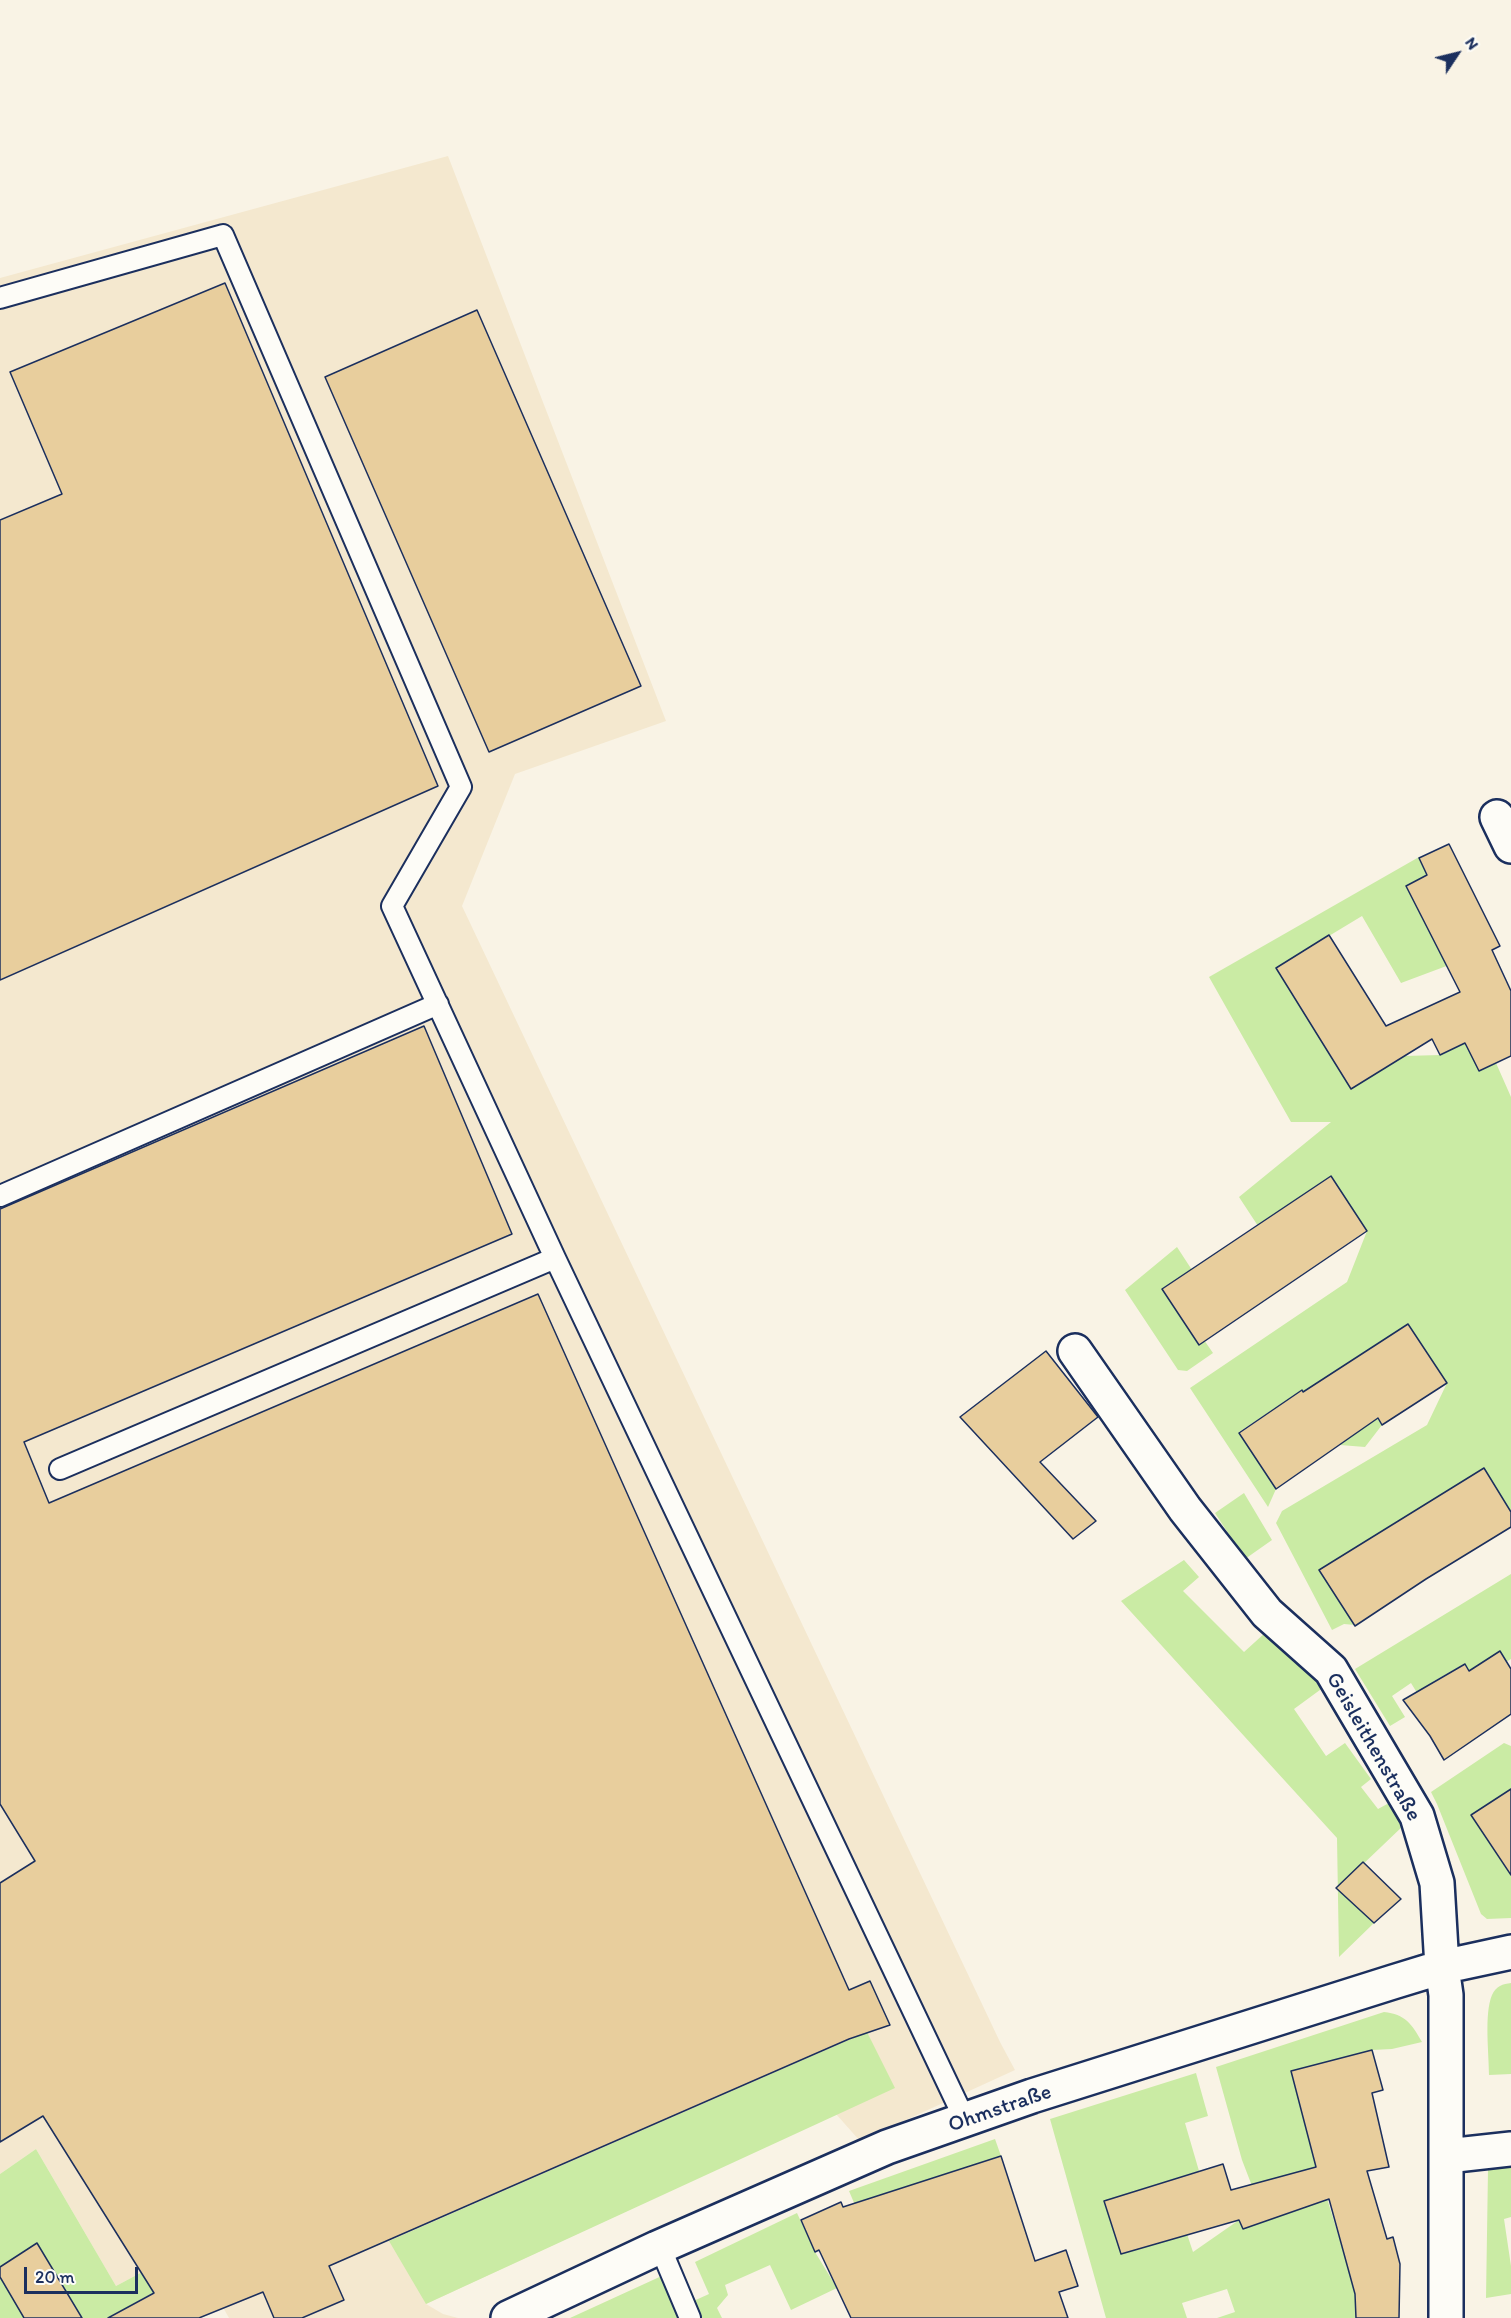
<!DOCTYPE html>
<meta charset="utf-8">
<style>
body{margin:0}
#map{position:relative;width:1511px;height:2318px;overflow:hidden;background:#f9f3e5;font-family:Itim,sans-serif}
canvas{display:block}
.north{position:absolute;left:1427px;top:24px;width:60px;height:60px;-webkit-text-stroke:4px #fdfcf7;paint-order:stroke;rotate:55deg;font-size:16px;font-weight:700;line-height:24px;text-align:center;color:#1b2f5e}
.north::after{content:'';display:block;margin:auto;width:21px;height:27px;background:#1b2f5e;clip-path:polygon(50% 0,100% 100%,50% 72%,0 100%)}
.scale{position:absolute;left:24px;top:2267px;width:114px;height:27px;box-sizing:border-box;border:3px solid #1b2f5e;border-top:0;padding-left:8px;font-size:18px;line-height:21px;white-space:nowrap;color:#1b2f5e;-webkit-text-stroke:4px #fdfcf7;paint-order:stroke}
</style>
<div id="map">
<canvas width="1511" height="2318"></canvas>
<div class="north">N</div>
<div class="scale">20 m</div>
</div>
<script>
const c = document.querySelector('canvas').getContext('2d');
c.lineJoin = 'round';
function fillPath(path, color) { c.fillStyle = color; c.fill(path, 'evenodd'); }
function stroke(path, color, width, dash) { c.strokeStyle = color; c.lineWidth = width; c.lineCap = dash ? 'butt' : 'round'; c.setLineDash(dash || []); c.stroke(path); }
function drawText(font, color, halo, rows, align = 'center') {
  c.font = font + ' Itim,sans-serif'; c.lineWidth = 6; c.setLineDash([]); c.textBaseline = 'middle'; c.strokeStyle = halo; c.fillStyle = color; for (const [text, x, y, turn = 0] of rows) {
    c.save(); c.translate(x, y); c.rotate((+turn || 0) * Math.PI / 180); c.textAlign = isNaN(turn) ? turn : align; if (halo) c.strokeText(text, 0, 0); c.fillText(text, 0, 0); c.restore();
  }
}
const built = new Path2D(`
 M448,156l218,565 -151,53 -53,132 538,1136 15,28 -155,71 -24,-27 -410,190 17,10 15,4h-229l-40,-71 -73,39 -80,-137 -36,25v-1896z`);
const green = new Path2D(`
 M1419,857l8,18 -21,11 33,65 51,-25 10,20 -99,37 -39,-67 -86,52 75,121 53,-33 36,-1 25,-12 14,28 17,-8 15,34v415l-27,-43 -165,101 36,55 -11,-1 -12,6 -56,-107 6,-12 145,-86 20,-42 -39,-59 -64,41 38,60 -17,22 -25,-2 -38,-55 -63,42 37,57 -8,18 -78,-119 157,-106 20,-51 -36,-55 -73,50 -19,-29 92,-75h-40l-82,-145z
 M1177,1247l15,23 -30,19 36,55 6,-4 9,13 -26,18 -9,-1 -53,-80z
 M1244,1493l28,47 -27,19 -30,-46z
 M1184,1560l15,17 -16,14 61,61 22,-20 34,25 24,30 -30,22 32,47 19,-13 26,36 -10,8 17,22 11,-6 15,22 -67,64 37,34 -35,34 -2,-119 -216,-237z
 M1511,1574v85l-5,3 -6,-10 -31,19 -5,-7 -30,17 -12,20 -11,-18 -19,13 13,21 -15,9 -35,-57z
 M1504,1743l7,3v172l-24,1 -6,-5 -44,-110 -6,-12z
 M1511,1983v91l-22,1c0,-22 -5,-61 3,-80 4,-9 11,-11 19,-12z
 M1384,2012c21,2 28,12 38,30l-30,7 -20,1 -81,21 16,62 41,134 13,-3 -5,54h-139l18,-6 -8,-23 -45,14 5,15h-81l-56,-199 146,-46 12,43 -23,7 14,48 -95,30 17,53 66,-20 6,18 46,-32 4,9 48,-17 -39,-26 -10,-26 -26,-93z
 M867,2032l28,56 -469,216 -37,-63z
 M995,2139l6,17 -102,152 -50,-117z
 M36,2149l80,137 73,-39 -6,29 -75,42h-108v-144z
 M1511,2166v51l-7,2 7,47v28l-25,4 2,-128z
 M797,2213l18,39 22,36 -46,22 -21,-45 -45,20 3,10 -11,13 5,10h-27l-6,-15 20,-9 -14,-32z
 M666,2274l19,44h-115z`);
const building = new Path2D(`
 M225,283l213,503 -438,194v-460l62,-26 -52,-122z
 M477,310l164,376 -152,66 -164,-375z
 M1449,844l51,102 -8,4 19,41v65l-32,15 -14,-28 -25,12 -8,-16 -81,50 -75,-121 53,-33 57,91 74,-34 -54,-106 21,-11 -8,-17z
 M424,1026l88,208 -488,208 25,61 489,-209 311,696 21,-9 20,44 -41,14 -520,227 15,34 -42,18h-28l-11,-26 -64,26h-91l46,-25 -111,-177 -43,26v-259l35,-22 -35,-57v-595z
 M1331,1176l36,55 -168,114 -37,-56z
 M1408,1324l39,59 -65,42 -4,-7 -102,71 -37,-56 63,-43 1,2z
 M1046,1351l52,66 -58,45 56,59 -23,18 -113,-122z
 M1484,1468l27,44v15l-85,52 -71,47 -36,-56z
 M1500,1651l11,18v45l-67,46 -14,-24 -27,-36 62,-36 4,7z
 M1511,1789v86l-40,-60z
 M1363,1862l38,37 -27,24 -38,-35z
 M1372,2050l11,40 -11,3 17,74 -22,4 20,68 6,-2 7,27 -1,54h-43l-1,-24 -26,-95 -86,30 -4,-9 -118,34 -17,-53 119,-37 8,26 85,-23 -25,-96z
 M1001,2156l34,105 31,-11 12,36 -19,6 9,26h-217l-32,-68 -4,2 -14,-32 40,-18 2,5z
 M37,2243l45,75h-58l-24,-41v-10z`);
const service = new Path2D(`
 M0,298l223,-63 238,552 -69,119 163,352 410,862
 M0,1196l438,-192
 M60,1469l495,-211
 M657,2248l9,13 24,57`);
const minor = new Path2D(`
 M1497,817l14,29
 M1075,1351l110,158 82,104 64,57 86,146 20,67 5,84 4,28v323
 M1447,2156l64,-7
 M508,2318l149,-70 230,-101 145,-51 361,-114 49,-15 69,-15`);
const streetNames = [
 ["Geisleithenstraße",1373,1747,60],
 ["Ohmstraße",1000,2109,-19]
];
fillPath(built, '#f4e8cf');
fillPath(green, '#caeba4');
fillPath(building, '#e8ce9d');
stroke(building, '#1b2f5e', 1.5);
stroke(service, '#1b2f5e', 24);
stroke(minor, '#1b2f5e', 38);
stroke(service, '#fdfcf7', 20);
stroke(minor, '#fdfcf7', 33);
drawText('22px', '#1b2f5e', '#fdfcf7', streetNames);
</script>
